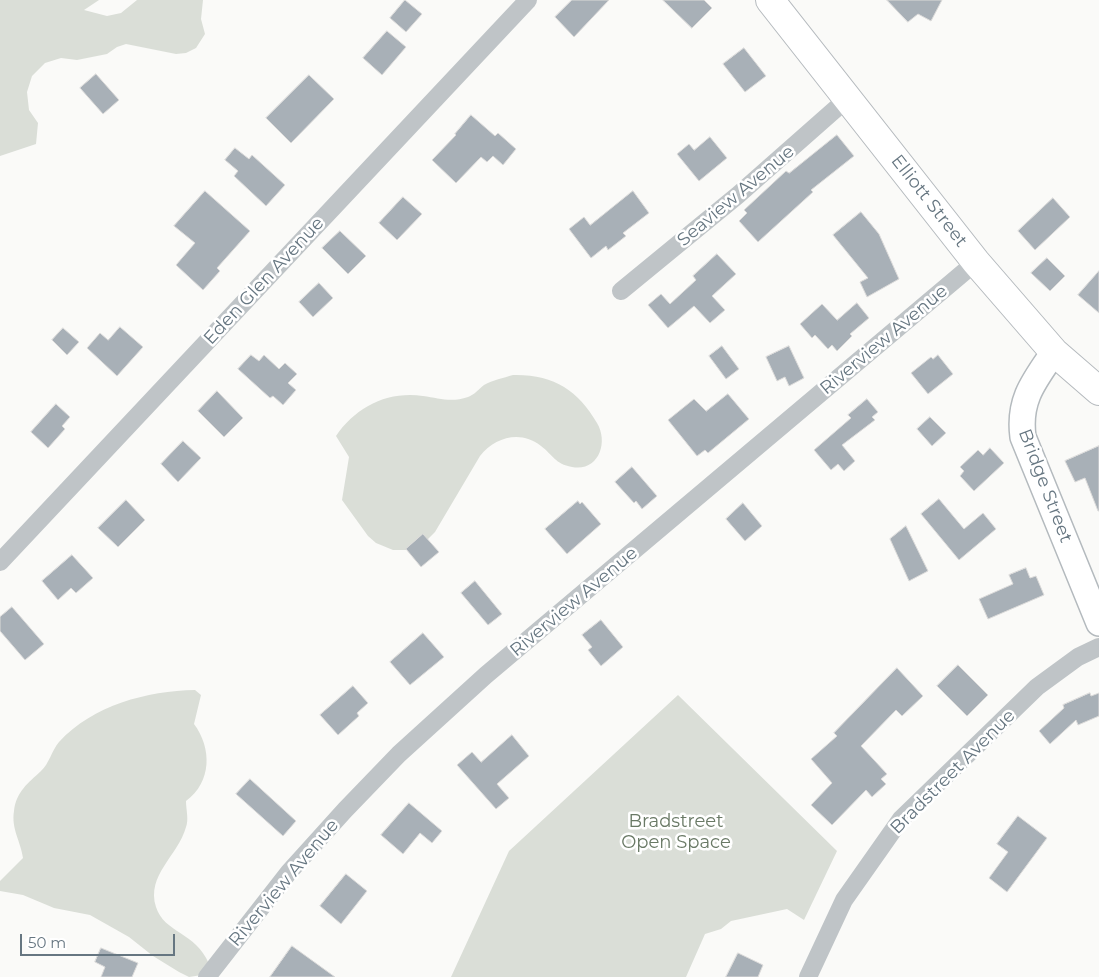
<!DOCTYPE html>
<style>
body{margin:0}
#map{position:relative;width:1099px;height:977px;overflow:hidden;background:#fafaf8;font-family:Montserrat,sans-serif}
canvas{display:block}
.scale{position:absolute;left:20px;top:934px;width:155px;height:22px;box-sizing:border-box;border:2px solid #667681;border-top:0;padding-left:6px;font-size:15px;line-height:18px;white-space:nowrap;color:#667681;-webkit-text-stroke:4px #fff;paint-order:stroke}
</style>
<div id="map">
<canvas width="1099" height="977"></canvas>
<div class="scale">50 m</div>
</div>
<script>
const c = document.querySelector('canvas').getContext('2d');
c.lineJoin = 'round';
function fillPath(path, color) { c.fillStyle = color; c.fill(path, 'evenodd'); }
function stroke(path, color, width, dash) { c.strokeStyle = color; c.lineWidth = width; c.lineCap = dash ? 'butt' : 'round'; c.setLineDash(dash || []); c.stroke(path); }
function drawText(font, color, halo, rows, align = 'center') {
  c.font = font + ' Montserrat,sans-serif'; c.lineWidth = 5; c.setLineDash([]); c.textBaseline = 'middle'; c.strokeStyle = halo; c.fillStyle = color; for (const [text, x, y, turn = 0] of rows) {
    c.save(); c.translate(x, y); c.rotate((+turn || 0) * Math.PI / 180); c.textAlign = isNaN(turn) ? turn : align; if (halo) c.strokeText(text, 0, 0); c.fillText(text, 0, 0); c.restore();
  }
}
const green = new Path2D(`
 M0,0h99l-15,10 23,6 14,-3 16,-13h66l-2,19 4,15 -9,14 -10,5 -10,1 -50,-10 -9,3 -10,7 -30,6 -16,-2 -16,5 -13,13 -5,16 2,18 9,13 -2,21 -36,12z
 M513,375c40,-1 65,15 84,48 12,20 1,49 -25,44 -17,-3 -19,-12 -31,-21 -20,-16 -46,-9 -61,10l-45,76 -12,12 -15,6h-15l-17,-7 -8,-7 -26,-36 7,-43 -13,-21c20,-29 51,-45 87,-40 16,2 28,7 45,1 6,-2 11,-8 16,-12 9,-5 19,-7 29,-10z
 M195,690l6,5 -7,29c18,24 18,58 -8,77 0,8 3,19 0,26 -8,29 -40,48 -30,80 8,26 40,25 53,57l-7,11 -13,2 -10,-5 -26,-16 -24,-19 -39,-22 -36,-7 -31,-13 -23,-4v-10l23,-23c-2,-16 -12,-29 -9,-47 2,-19 14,-28 27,-40 8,-7 11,-21 18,-29 34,-37 88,-51 136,-52z
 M678,695l159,156 -33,69 -17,-11 -56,12 -10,8 -16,5 -19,43h-235l58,-126z`);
const building = new Path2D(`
 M405,0l17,14 -16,18 -16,-14z
 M572,0h37l-35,37 -19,-20z
 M663,0h41l8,8 -20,20z
 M887,0h55l-11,21 -13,-7 -10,8z
 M387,31l19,16 -24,28 -19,-17z
 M744,48l22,28 -21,16 -22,-28z
 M96,74l23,26 -16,14 -23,-26z
 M309,75l25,24 -43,44 -25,-25z
 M471,115l24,21 3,-3 18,16 -13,16 -10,-9 -6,6 -6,-5 -25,26 -24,-23 24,-25 -1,-1z
 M837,135l17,21 -43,34 2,2 -55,50 -19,-21 8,-8 -3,-3 42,-39 3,2z
 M710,137l17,21 -28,23 -22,-27 12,-10 5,6z
 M235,148l14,11 3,-4 33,30 -19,21 -32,-30 4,-5 -13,-11z
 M205,191l45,40 -33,37 3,3 -17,19 -27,-25 19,-22 -21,-17z
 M633,191l16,22 -26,20 3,3 -18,14 -2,-4 -15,12 -22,-29 15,-12 6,8z
 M403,197l19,17 -25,26 -18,-17z
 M1053,198l17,19 -35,33 -17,-19z
 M861,212l18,22 20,45 -32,18 -7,-15 8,-4 -35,-43z
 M340,231l26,25 -18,18 -26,-26z
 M717,254l19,20 -24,22 13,14 -15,13 -16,-17 -26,22 -20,-23 13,-11 9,10 26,-24 -3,-4z
 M1047,258l18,18 -15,15 -19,-18z
 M1099,271v42l-21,-18z
 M319,283l14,15 -20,19 -14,-15z
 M857,303l12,15 -19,16 2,2 -15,15 -5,-6 -4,4 -13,-14 -3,3 -12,-14 22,-20 15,16z
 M120,327l23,20 -26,29 -30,-28 13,-15 8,7z
 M63,328l16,14 -12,13 -15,-15z
 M722,346l17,23 -13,10 -17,-23z
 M789,346l15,32 -15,8 -4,-9 -8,4 -11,-24z
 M251,355l8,6 5,-6 15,14 6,-6 12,11 -9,9 8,7 -13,15 -10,-9 -3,2 -32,-29z
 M938,355l15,19 -25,20 -17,-21 20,-16 2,2z
 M217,391l26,27 -19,19 -26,-26z
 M728,394l21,25 -41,34 -3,-3 -8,6 -29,-36 26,-21 12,12z
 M867,399l11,13 -6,5 3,3 -33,25 13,16 -11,10 -6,-7 -7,6 -17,-20 37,-32 -3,-3z
 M56,404l14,13 -8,9 3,3 -17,19 -17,-16z
 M930,417l16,16 -14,13 -15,-17z
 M183,441l18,17 -23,24 -17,-18z
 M1099,446v65h-1l-13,-33 -10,4 -10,-21z
 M990,448l14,15 -30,28 -14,-15 4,-5 -4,-4 18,-17 5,5z
 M632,467l25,29 -15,13 -6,-8 -2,2 -19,-21z
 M939,499l25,30 19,-16 13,16 -37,31 -38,-46z
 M126,500l19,20 -27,27 -20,-19z
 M578,501l2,3 2,-2 19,22 -34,30 -22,-25z
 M743,503l19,23 -17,15 -19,-22z
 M906,526l22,45 -19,10 -19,-42z
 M423,534l16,18 -18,15 -15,-18z
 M72,555l21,23 -17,15 -5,-5 -13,12 -16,-19z
 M1026,568l4,10 6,-2 8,19 -56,24 -9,-20 34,-15 -4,-9z
 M475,581l27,33 -14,11 -27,-32z
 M12,607l32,37 -19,16 -25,-29v-14z
 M601,620l22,27 -22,19 -13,-16 4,-3 -10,-12z
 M423,633l21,24 -34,28 -20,-23z
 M958,665l30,30 -21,21 -30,-30z
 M897,668l26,28 -21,20 -6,-6 -35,36 26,28 -6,5 5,5 -14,13 -6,-7 -34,35 -21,-20 21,-22 -21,-24 26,-23 -3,-3z
 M353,686l15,17 -11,10 2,3 -21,19 -18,-20z
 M1090,693l1,3 8,-3v23l-21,9 -2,-5 -26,24 -11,-13 25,-23 -1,-3z
 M512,735l17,21 -32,28 12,14 -13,11 -39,-44 15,-13 9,10z
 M250,779l46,42 -13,15 -47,-42z
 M409,803l33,28 -10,12 -12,-10 -17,21 -22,-19z
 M1018,816l29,22 -40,54 -18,-14 19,-26 -11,-8z
 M346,874l21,17 -26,33 -21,-18z
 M292,946l43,31h-65z
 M101,948l37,15 -6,14h-31l4,-10 -10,-5z
 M738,953l25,12 -5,12h-32z`);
const street = new Path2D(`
 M621,291l117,-96 110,-97
 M0,562l528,-562
 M207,977l82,-105 56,-62 54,-56 87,-79 490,-413
 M808,977l36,-77 57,-81 136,-132 41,-30 21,-10`);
const secondary = new Path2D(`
 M1054,352c-20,29 -36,48 -31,85l76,186`);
const primary = new Path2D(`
 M770,0l206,262 78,90 45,39`);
const streetNames = [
 ["Seaview Avenue",736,196,-40],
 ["Elliott Street",929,201,52],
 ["Eden Glen Avenue",264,281,-47],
 ["Riverview Avenue",884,340,-40],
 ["Bridge Street",1045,486,69],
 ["Riverview Avenue",574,602,-40],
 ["Bradstreet Avenue",953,772,-45],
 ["Riverview Avenue",284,883,-50]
];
const parkNames = [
 ["Bradstreet",676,822],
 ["Open Space",676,843]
];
fillPath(green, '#daded7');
fillPath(building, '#a8b0b7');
stroke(building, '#dcdbda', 1);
stroke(secondary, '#b4babe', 28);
stroke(primary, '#b5babe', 30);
stroke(street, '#bfc4c7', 18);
stroke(secondary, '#fff', 25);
stroke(primary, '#fff', 28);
drawText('18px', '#667681', '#fff', streetNames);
drawText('18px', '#697965', '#fff', parkNames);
</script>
